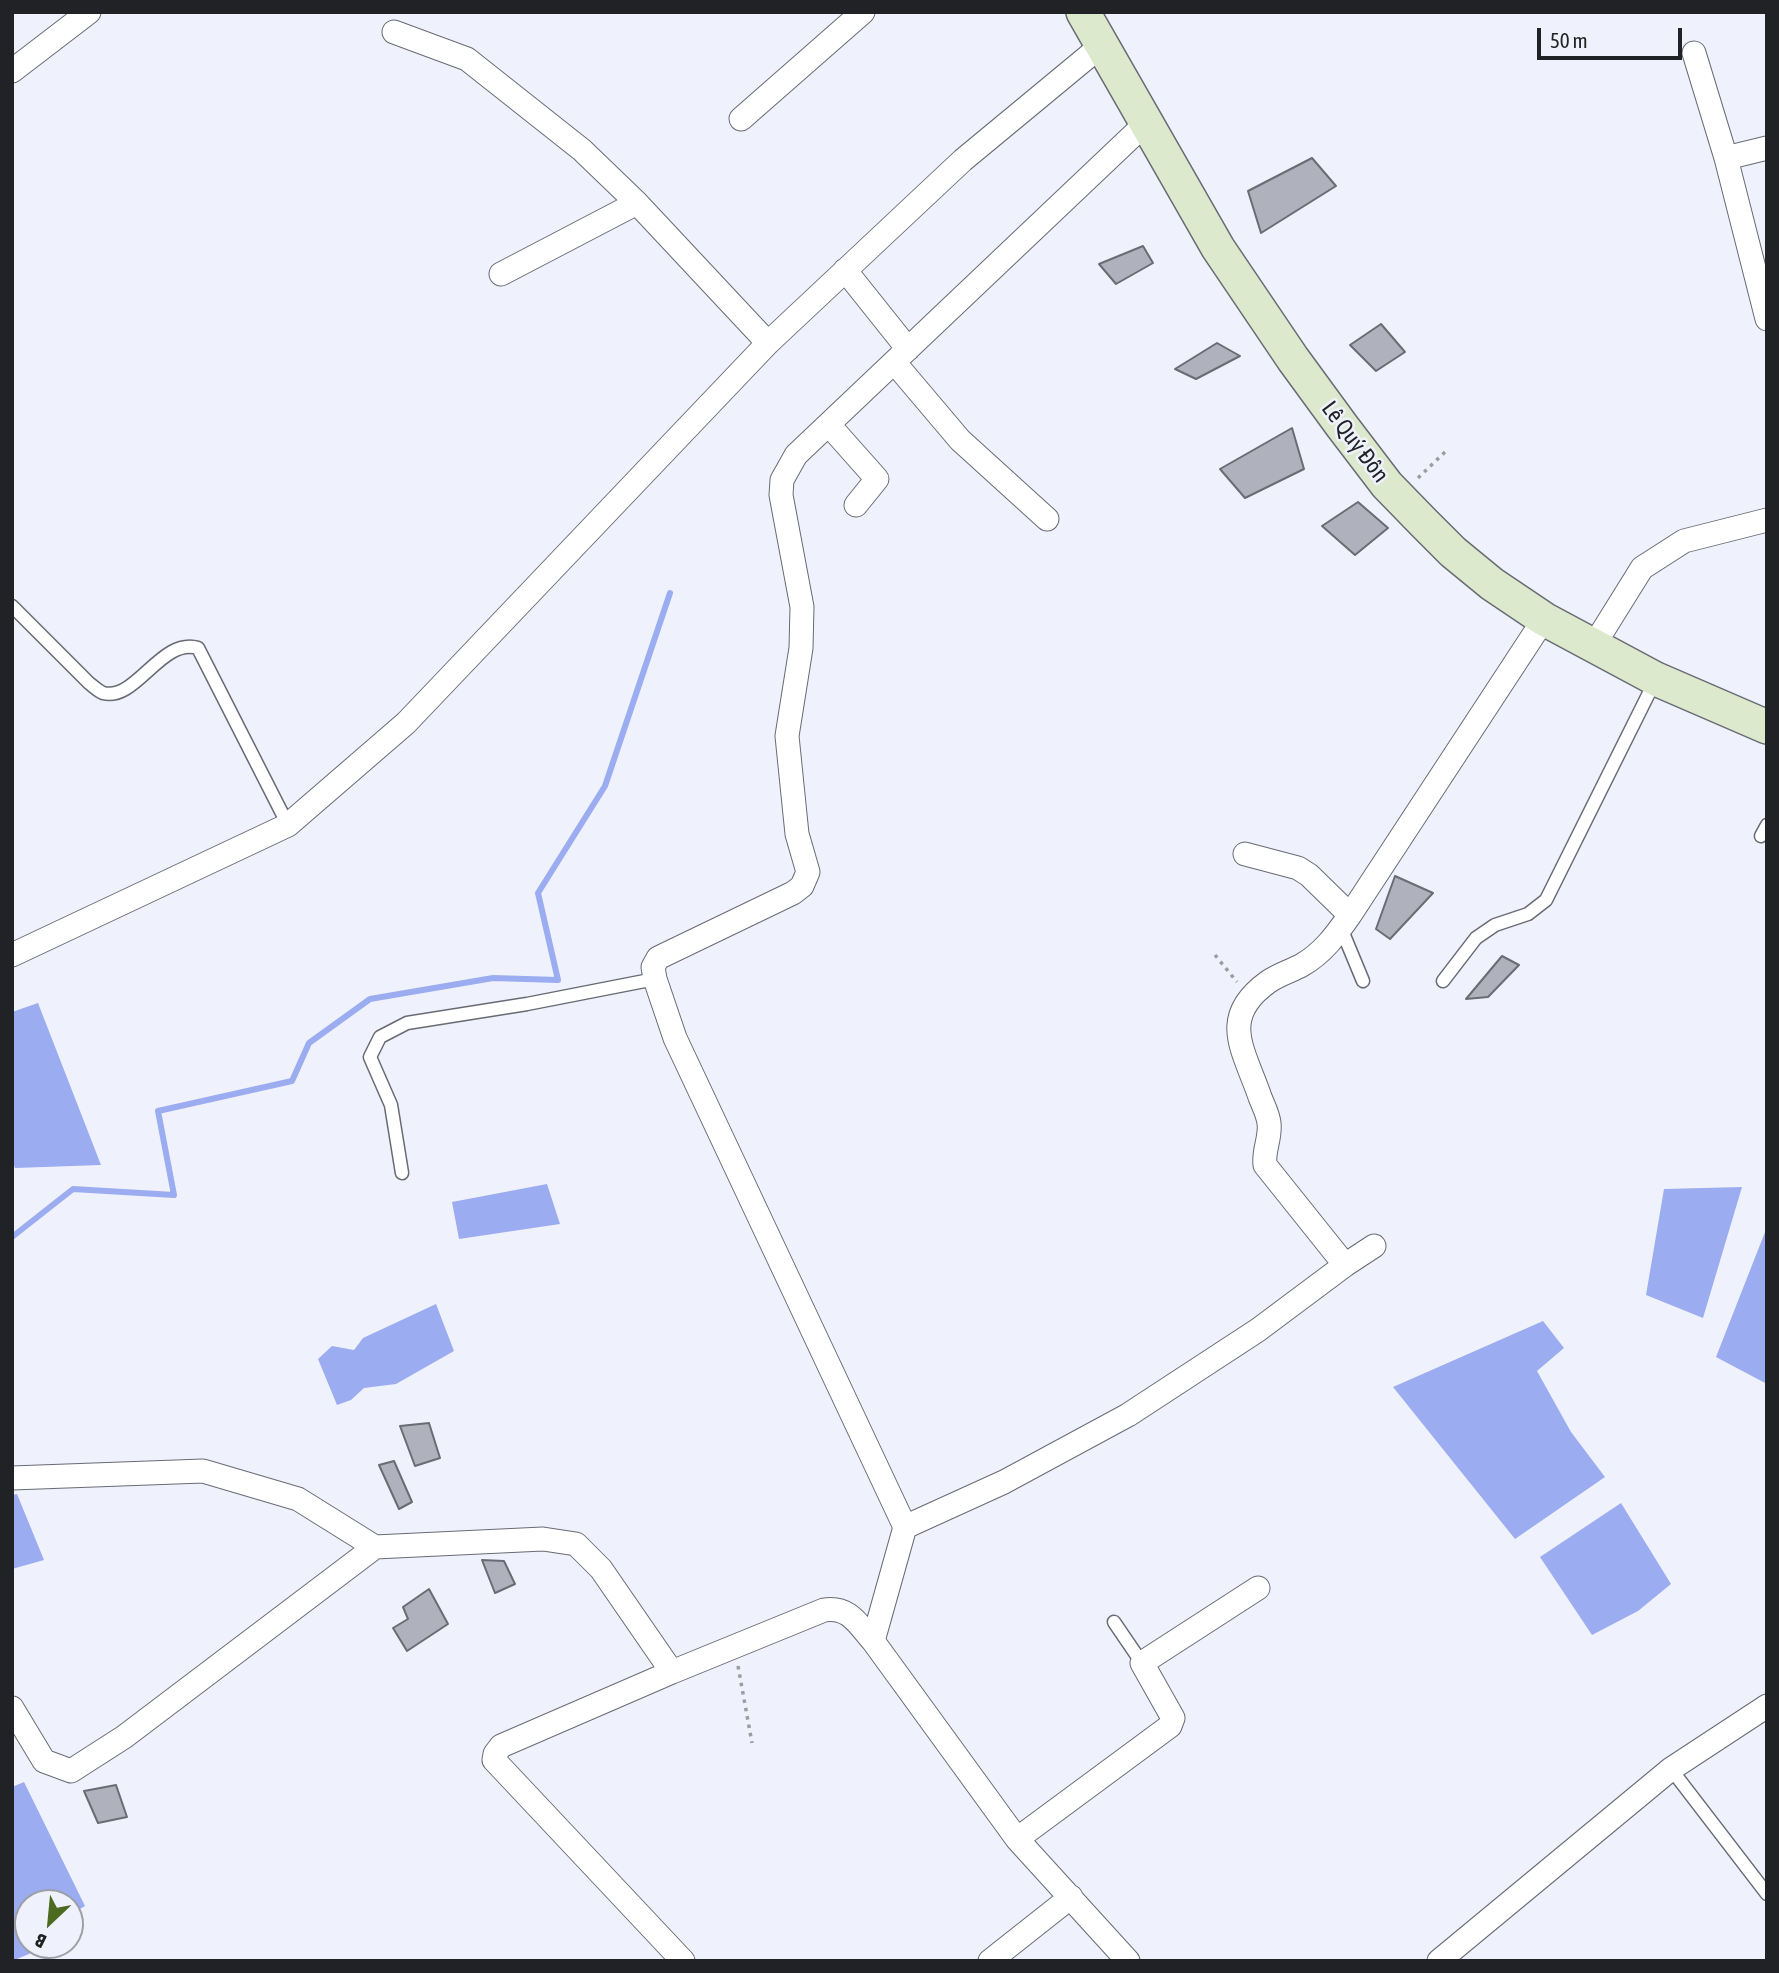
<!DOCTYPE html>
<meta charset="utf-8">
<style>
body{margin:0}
#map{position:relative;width:1779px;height:1973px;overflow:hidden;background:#eff2fc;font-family:"Asap Condensed",sans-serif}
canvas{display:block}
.frame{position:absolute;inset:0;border:14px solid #212225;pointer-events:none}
.north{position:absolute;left:14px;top:1889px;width:70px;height:70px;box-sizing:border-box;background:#eff2fc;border:2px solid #9d9fa6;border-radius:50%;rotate:206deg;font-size:19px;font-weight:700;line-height:28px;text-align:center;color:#212225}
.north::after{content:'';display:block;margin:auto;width:24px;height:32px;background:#4c6b21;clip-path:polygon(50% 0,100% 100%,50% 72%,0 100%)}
.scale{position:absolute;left:1537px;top:28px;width:145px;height:32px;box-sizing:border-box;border:4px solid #212225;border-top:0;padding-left:9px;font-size:21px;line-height:24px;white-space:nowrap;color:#212225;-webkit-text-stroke:5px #eff2fc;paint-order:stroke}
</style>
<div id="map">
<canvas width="1779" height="1973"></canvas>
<div class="frame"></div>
<div class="north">B</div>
<div class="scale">50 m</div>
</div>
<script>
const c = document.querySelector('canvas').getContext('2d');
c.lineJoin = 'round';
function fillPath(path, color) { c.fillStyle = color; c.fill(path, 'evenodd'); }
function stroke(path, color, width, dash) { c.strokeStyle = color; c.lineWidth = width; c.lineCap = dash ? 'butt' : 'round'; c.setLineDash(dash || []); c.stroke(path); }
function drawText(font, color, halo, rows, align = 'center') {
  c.font = font + ' "Asap Condensed",sans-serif'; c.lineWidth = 5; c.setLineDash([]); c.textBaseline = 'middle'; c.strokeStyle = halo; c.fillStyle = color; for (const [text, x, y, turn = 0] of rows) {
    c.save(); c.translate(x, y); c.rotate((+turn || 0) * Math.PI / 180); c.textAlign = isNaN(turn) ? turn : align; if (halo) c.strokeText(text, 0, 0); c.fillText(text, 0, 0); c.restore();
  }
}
const water = new Path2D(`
 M38,1003l63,162 -86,3 -3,-7v-149z
 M547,1184l13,40 -101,15 -7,-37z
 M1742,1187l-39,131 -57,-23 18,-106z
 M1767,1227v157l-51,-27z
 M436,1304l18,47 -58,33 -32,4 -13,12 -14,5 -19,-46 14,-13 22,4 9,-12z
 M1543,1321l21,27 -27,23 34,61 34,45 -90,62 -122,-152z
 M17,1494l27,66 -32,9v-74z
 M1621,1503l50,81 -33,27 -46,24 -52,-78z
 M24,1782l61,124 -15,9v-12h-42v42h11l-10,9 -17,7v-174z`);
const stream = new Path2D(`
 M12,1237l61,-48 101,6 -16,-84 134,-30 17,-38 61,-44 123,-21 65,2 -20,-87 67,-107 65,-193`);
const building = new Path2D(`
 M1312,158l24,28 -75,47 -13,-42z
 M1143,246l10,17 -37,21 -17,-20z
 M1381,324l24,28 -29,19 -26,-26z
 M1217,343l23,13 -44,23 -21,-10z
 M1292,428l12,41 -59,29 -25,-29z
 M1358,502l30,26 -33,27 -33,-29z
 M1395,876l38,17 -43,46 -14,-10z
 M1502,956l17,9 -31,32 -22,2z
 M429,1423l11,35 -25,8 -15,-40z
 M394,1461l18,41 -13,7 -20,-44z
 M482,1560l22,1 11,23 -20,9z
 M429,1589l19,35 -41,27 -14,-23 15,-9 -5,-12z
 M116,1785l11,32 -29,6 -14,-32z`);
const path = new Path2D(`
 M1418,478l28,-27
 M1215,955l22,27
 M738,1666l14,77`);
const lane = new Path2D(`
 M12,606l77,77c4,3 9,8 14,10 33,9 58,-56 95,-45l90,177
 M1761,836l6,-11
 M1341,928l22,53
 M1443,981l33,-43 19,-13 33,-11 18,-14 110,-221
 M402,1173l-11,-68 -21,-48 10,-20 27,-14 120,-19 128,-25
 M1114,1622l28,41
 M1671,1769l96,125`);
const street = new Path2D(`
 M394,32l73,27 115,91 55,53
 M1694,53l32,105
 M12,71l77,-59
 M741,119l122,-107
 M1767,148l-41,10 41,161
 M845,270l63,79
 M501,274l136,-71 131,140
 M894,362l66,78 87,79
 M829,425l48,54 -21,26
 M1594,645l48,-77 42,-27 83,-21
 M1245,854l53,14 11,7 41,40
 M12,955l276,-130 118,-102 362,-380 195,-183 139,-115
 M1345,1265l-80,-100c-2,-15 6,-27 4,-42 -1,-9 -6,-18 -9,-26 -16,-47 -42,-79 8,-115 10,-7 23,-11 34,-17 21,-12 34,-30 48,-50l194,-296
 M12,1478l191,-7 95,28 77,48 168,-8 33,5 25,25 71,103 152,-62c25,-4 34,14 49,31l144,198 111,122
 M905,1527l99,-45 124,-67 130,-85 87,-65 29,-19
 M873,1641l32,-114 -230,-489 -20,-59 -2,-12 5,-9 135,-65 9,-7 6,-14 -11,-38 -10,-98 14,-88 1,-41 -21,-112 1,-15 14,-25 350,-332
 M672,1672l-171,74 -6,8 -1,6 189,201
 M12,1708l32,53 27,10 53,-34 251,-190
 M1017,1839l153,-113 3,-8 -31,-55 116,-75
 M990,1961l81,-64
 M1439,1961l232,-192 96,-63`);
const secondary = new Path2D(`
 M1083,12l135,236 75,111 49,67 45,59 37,38 29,29 39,32 52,35 112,60 111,48`);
const streetNames = [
 ["Lê Quý Đôn",1355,442,53]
];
fillPath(water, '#9bacf1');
stroke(stream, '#9bacf1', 6);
fillPath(building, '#afb2bc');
stroke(building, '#696c74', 2);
stroke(lane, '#686b74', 15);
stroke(street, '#686b74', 25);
stroke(secondary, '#686b74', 36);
stroke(path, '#9b9da4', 3.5, [3.5, 5]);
stroke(lane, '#fff', 12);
stroke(street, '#fff', 23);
stroke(secondary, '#dce9cd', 33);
drawText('23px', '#212225', '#eff2fc', streetNames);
</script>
